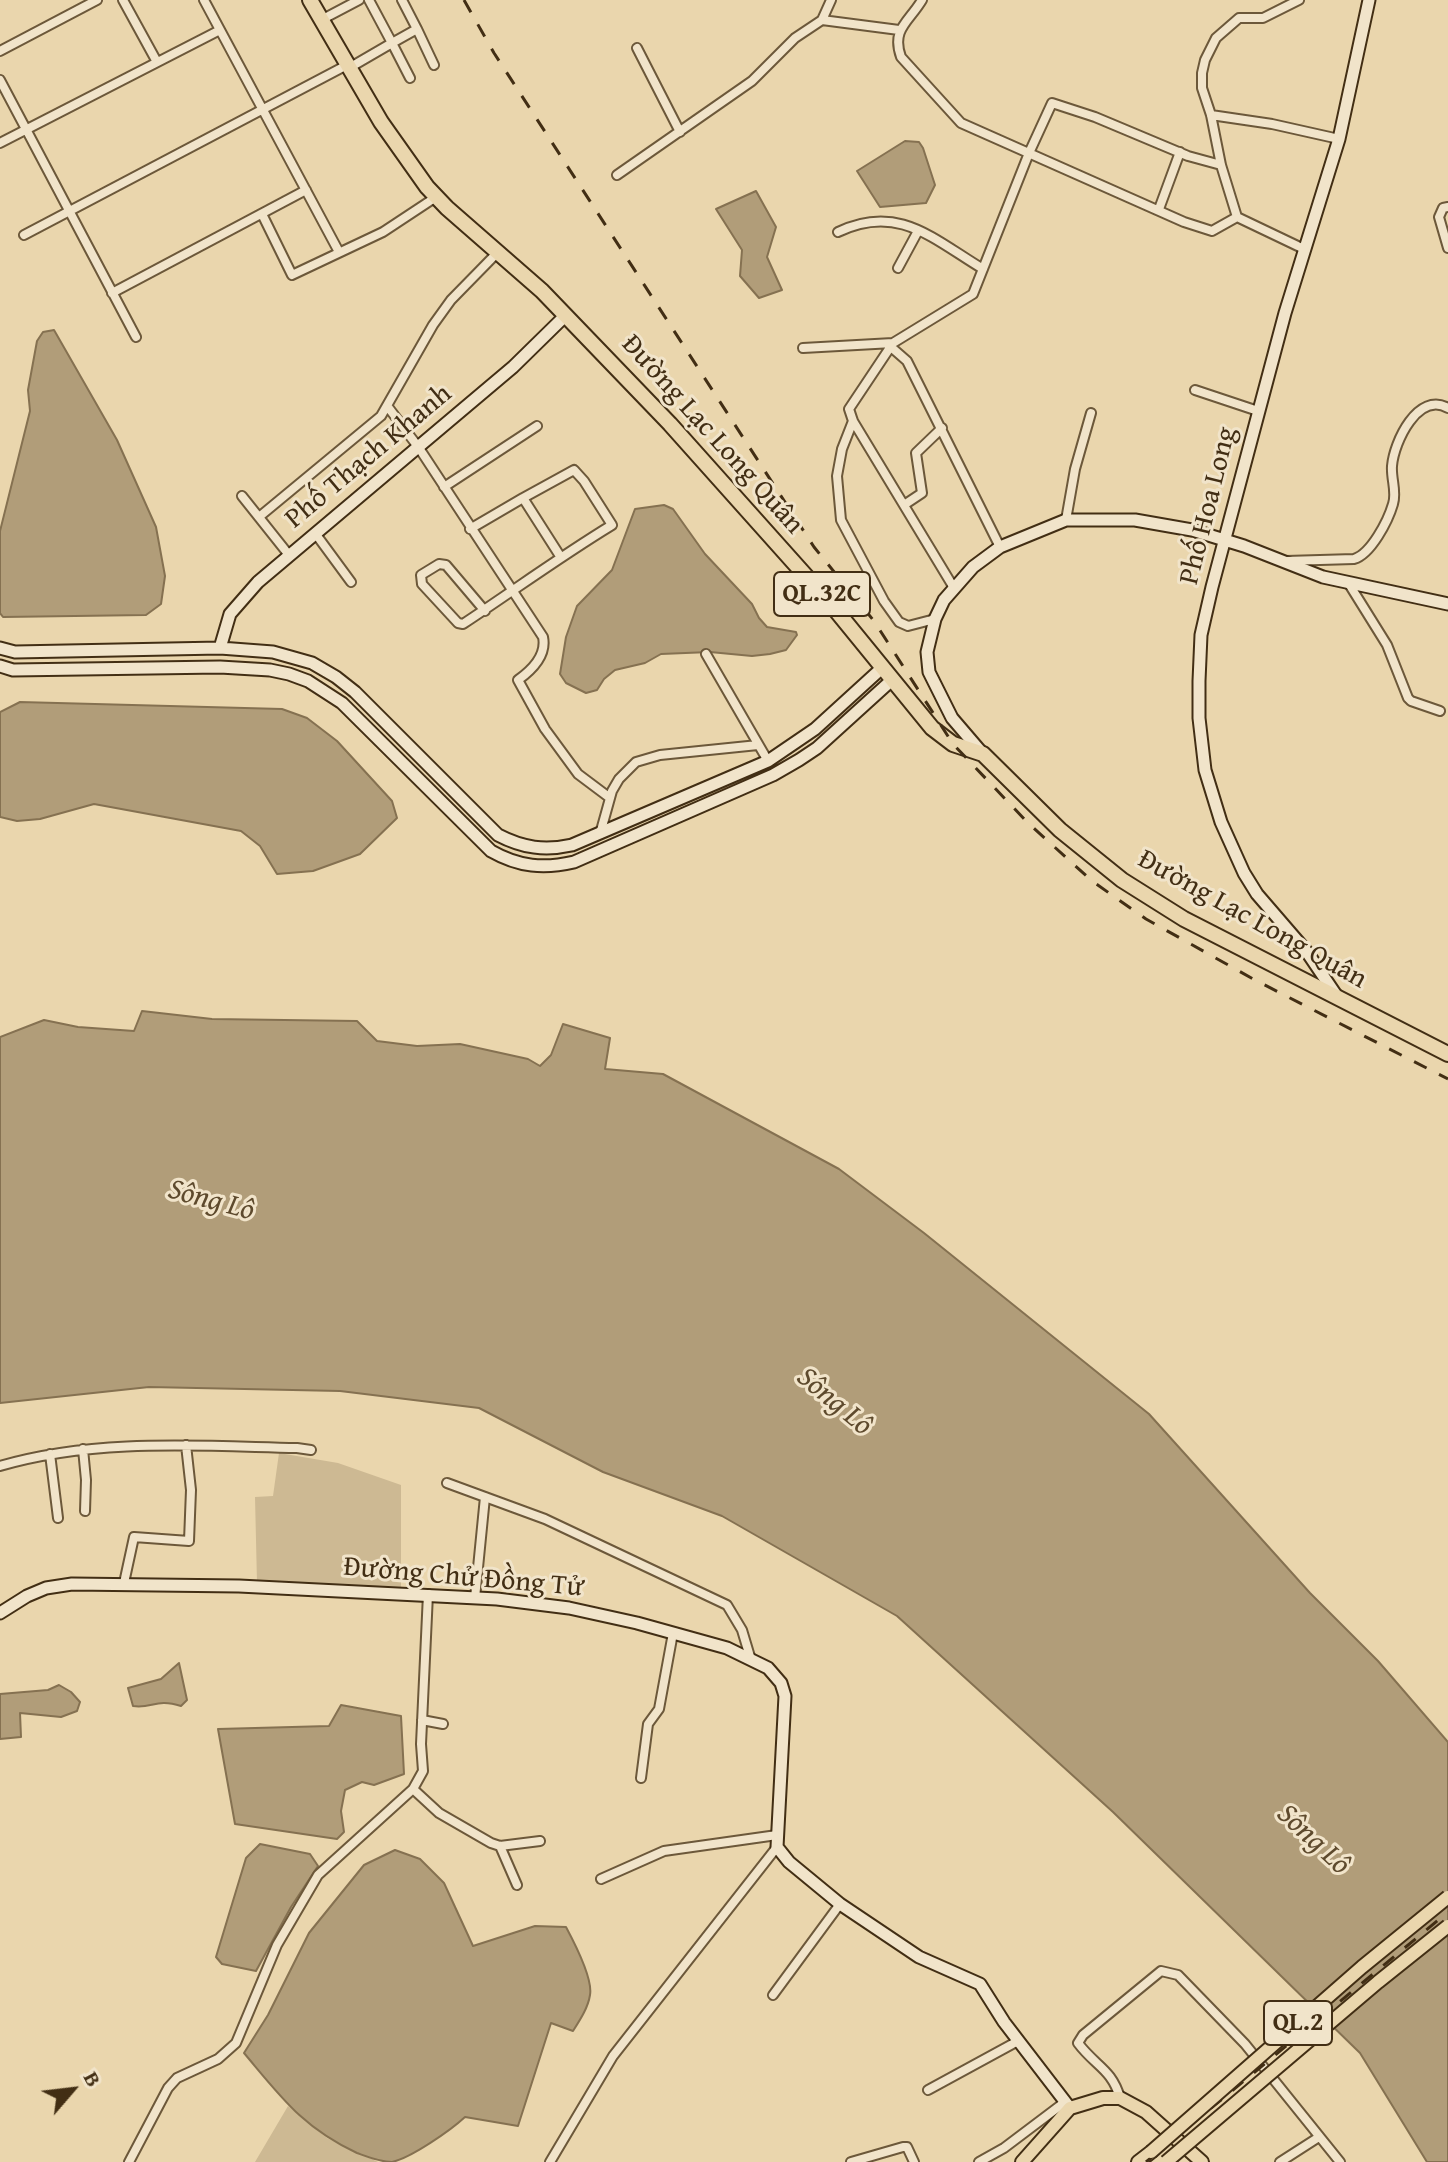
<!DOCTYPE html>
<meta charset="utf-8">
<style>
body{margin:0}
#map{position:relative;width:1448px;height:2162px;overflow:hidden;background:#ead6ad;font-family:"Gentium Book Plus",serif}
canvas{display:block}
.north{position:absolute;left:32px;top:2050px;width:80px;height:80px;-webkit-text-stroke:6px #f1e4ca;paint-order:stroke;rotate:62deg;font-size:22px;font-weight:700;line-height:32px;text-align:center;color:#422e14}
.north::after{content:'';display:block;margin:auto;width:28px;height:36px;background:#422e14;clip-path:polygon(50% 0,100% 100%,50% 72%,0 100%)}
</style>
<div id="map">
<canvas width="1448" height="2162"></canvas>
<div class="north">B</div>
</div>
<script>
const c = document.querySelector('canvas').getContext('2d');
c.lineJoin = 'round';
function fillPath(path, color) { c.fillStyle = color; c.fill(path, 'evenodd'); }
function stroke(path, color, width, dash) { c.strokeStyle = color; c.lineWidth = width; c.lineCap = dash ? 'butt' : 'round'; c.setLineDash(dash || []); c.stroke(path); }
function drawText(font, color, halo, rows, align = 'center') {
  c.font = font + ' "Gentium Book Plus",serif'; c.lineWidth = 6; c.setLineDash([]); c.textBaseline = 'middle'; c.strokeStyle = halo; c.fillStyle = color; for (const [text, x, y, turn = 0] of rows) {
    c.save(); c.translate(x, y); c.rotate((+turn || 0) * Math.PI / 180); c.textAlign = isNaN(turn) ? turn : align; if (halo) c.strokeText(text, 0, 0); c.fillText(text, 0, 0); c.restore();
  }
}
const green = new Path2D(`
 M279,1453l59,10 63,22v102l-144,-4 -2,-86 18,-1z
 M288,2106l39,32 51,24h-123z`);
const water = new Path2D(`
 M905,141l14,1 4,6 12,37 -9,18 -46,4 -23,-36z
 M756,191l20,36 -9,30 15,33 -23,8 -19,-22 2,-26 -26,-41z
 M54,330l63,110 39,87 9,49 -4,28 -15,11 -143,2 -3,-4v-82l30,-120 -2,-21 9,-49 6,-9z
 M664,505l9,4 32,45 47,50 7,14 8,9 29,5 1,3 -11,15 -16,4 -18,2 -42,-4 -49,2 -16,9 -30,7 -11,9 -7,11 -11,3 -20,-10 -6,-9 6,-37 11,-31 35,-36 23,-61z
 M20,702l262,7 25,9 30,23 55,60 5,17 -37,36 -47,17 -36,3 -17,-28 -19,-15 -147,-27 -54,15 -23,2 -17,-4v-105z
 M142,1011l70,8 145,2 20,20 40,5 43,-2 68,15 12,7 11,-11 12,-31 47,14 -5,31 58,5 176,95 85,64 225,181 161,179 68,68 70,81v420h-21l-67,-109 -247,-241 -216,-196 -175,-100 -119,-44 -124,-64 -139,-17 -191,-4 -149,16v-366l44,-17 34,7 56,4z
 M179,1663l8,37 -6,6c-25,-8 -29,3 -48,0l-5,-18 33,-9z
 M59,1685l12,7 9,10 -3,9 -16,6 -41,-4 1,24 -21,2v-45l48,-4z
 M341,1705l60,11 3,58 -30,11 -12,-3 -17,8 -4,21 3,21 -7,7 -102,-15 -17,-95 111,-3z
 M260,1844l50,10 8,12 -27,41 -35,64 -34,-7 -6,-7 30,-99z
 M395,1850l25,9 24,24 29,63 62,-20 31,1c8,15 27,52 24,68 -2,13 -10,25 -17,36l-22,-8 -33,103 -53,-9c-14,13 -54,41 -73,45 -12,0 -24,-5 -35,-9 -54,-25 -76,-56 -113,-100l24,-38 41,-82 55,-68z`);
const street = new Path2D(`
 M123,0l34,62
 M204,0l135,252
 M402,0l15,29 -25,14 18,35
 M922,0c-13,22 -31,29 -21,57l60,66 223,99 28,9 25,-14
 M1299,0l-36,18h-24l-23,20 -11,22 -3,13v15l9,27 10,50 16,52 67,32
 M321,20l38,-20
 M822,20l77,10
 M417,29l17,36
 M637,48l43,84
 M0,51l97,-51
 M349,68l43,-25 -23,-43
 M0,80l136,257
 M1211,115l61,9 67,15
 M0,143l220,-113
 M617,175l135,-94 43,-43 27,-18 9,-20
 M1448,207l-5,1 -4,9 9,31
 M1159,209l21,-57
 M262,214l30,61 91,-43 53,-35
 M838,232c60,-29 95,7 145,37
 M24,235l323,-170
 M898,268l20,-37
 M112,293l194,-103
 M891,347l16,14 93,186
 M803,348l90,-5
 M1195,390l63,21
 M388,407l31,41 124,189c4,19 -11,33 -25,43l27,49 33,45 32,24
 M853,421l-11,28 -5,27 4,44 43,81 15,21 9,4 27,-7
 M444,487l93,-61
 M242,496l47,59
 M904,505l18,-12 -6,-40 26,-25
 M259,517l122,-101 52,-91 18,-25 46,-47
 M1066,520l9,-51 16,-56
 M470,529l53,-31 37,58
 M315,533l36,49
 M1286,561l68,-2c17,-5 34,-38 39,-55 4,-12 -2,-25 -1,-38 2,-24 26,-75 56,-58
 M1349,584l38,61 21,53 3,3 29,10
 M954,588l-101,-167 -4,-12 44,-66 80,-49 56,-141 23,-50 43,14 93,39 33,9
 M485,611l-39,-46 -7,-1 -18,11 1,9 36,39 5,1c50,-33 98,-68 149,-99l-28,-44 -10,-11 -51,28
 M706,654l62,107
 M600,834l12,-43 7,-12 17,-17 24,-7 98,-10
 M83,1449l3,31 -1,31
 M50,1454l8,64
 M0,1466c96,-28 199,-20 297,-18l14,2
 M447,1483l98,36 182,86 15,25 9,30
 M124,1583l10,-46 55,4 2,-51 -5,-45
 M475,1598l10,-101
 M422,1720l21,4
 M641,1778l7,-54 11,-15 14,-76
 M413,1789l26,24 52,30 9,3 40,-5
 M500,1846l17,39
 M601,1879l63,-28 113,-16
 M773,1995l67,-91
 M928,2090l90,-49
 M1120,2098c-8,-29 -25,-32 -42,-55l5,-8 78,-64 17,4 67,69 95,118
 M129,2162l39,-74 9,-10 41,-19 18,-16 41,-98 41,-70 95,-86 10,-18 -2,-27 7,-150
 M550,2162l63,-106 164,-209
 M851,2162l52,-15h4l7,15
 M979,2162l25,-14 61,-46
 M1280,2162l39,-25`);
const secondary = new Path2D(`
 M0,648l15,4 205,-4 53,4 39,11 24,14 19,15 143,143c25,13 47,16 74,10l196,-84 47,-32 68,-62
 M220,648l10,-34 28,-32 255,-215 53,-52
 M0,666l13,4 207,-3 50,3 19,4 19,7 34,22 149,148c28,16 53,18 83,11l199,-87 26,-15 18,-12 76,-69
 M982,753l-30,-35 -23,-46 -2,-20 8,-33 9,-19 29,-33 27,-20 66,-27h69l57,10 52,16 79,31 125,27
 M1336,995l-29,-43 -50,-58 -13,-21 -23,-51 -16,-52 -6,-52v-37l2,-46 11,-48 73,-274 54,-174 30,-139
 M0,1613l27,-17 19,-8 26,-4 167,2 258,13 72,9 68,15 90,25 41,20 13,15 4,13 -8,151 12,15 51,42 79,53 61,27 24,38 66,86`);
const primary = new Path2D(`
 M1022,2162l48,-54 33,-10h17l26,14 56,50
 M1138,2162l13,-10`);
const highway = new Path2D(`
 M310,0l71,122 46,65 20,21 95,83 128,133 160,179 102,125 21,16 30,10 77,76 62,50 62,39 264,135`);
const rail = new Path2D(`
 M464,0l30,53 320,494 60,74 79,123 75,79 64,58 54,38 109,61 193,99
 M1146,2162l302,-250`);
const primaryBridge = new Path2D(`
 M1151,2152l211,-185 86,-70
 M1166,2162l212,-180 70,-56`);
const shields = [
 [822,594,96],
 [1298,2023,68]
];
const shieldNames = [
 ["QL.32C",822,594],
 ["QL.2",1298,2023]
];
const streetNames = [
 ["Đường Lạc Long Quân",712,435,48],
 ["Phố Thạch Khanh",369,457,-40],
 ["Phố Hoa Long",1209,506,-76],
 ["Đường Lạc Long Quân",1252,920,29],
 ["Đường Chử Đồng Tử",464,1578,5]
];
const waterNames = [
 ["Sông Lô",211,1201,15],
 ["Sông Lô",834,1402,40],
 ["Sông Lô",1313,1840,43]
];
fillPath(green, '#cdb993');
fillPath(water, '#b19d79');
stroke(water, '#857151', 2);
stroke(street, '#6c583a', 12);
stroke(secondary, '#422e14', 15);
stroke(primary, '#422e14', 16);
stroke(highway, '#422e14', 18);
stroke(street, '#f1e4ca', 8);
stroke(secondary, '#f1e4ca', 11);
stroke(primary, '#ead6ad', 12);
stroke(highway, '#ead6ad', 14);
stroke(rail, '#422e14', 3, [14, 14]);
stroke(primaryBridge, '#422e14', 16, []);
stroke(primaryBridge, '#ead6ad', 12);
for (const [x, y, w] of shields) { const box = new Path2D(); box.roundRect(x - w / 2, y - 22, w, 44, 6); c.fillStyle = '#f1e4ca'; c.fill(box); stroke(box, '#422e14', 2); }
drawText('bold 26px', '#422e14', null, shieldNames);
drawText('28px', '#422e14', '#f1e4ca', streetNames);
drawText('italic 30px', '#5e4a2d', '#f1e4ca', waterNames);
</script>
